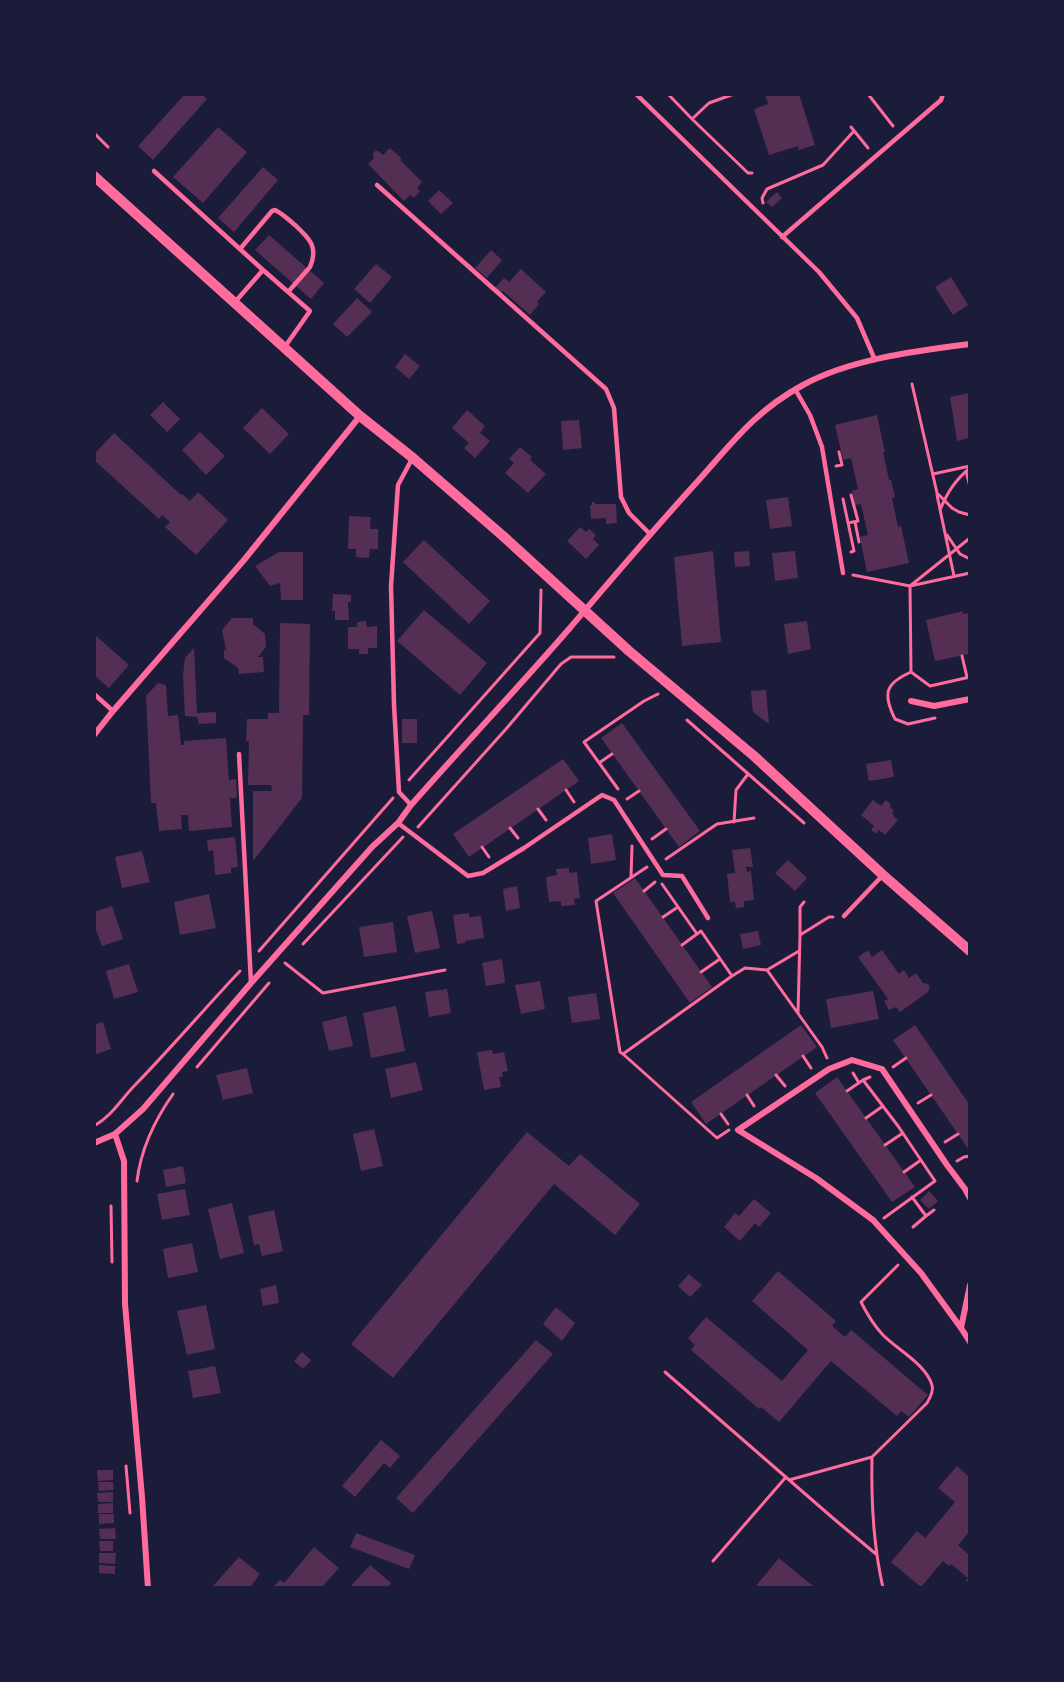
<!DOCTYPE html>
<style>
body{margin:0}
#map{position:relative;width:1064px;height:1682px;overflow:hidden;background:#1b1b3a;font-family:"Golos Text",sans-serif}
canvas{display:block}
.frame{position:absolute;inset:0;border:96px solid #1b1b3a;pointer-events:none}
</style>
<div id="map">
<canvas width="1064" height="1682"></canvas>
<div class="frame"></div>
</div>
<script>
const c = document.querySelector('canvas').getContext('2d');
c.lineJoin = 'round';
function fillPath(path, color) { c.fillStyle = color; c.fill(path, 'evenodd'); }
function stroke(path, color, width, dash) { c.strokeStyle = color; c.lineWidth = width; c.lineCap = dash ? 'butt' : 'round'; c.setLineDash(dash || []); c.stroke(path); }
const building = new Path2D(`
 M185,94h17l5,5 -54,61 -15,-14z
 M765,94h34l16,51 -16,5 -1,-4 -29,9 -15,-46 14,-5z
 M218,127l29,25 -44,51 -30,-26z
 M390,148l12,11 -2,1 22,22 -5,6 3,3 -6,7 -4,-3 -6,6 -36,-37 6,-6 -1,-4 2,-3h3l5,4z
 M263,167l15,13 -44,52 -16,-14z
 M439,190l14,13 -12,11 -13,-13z
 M777,192l5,6 -10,9 -6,-5z
 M269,235l55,48 -13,16 -56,-49z
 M491,250l11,10 -15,18 -12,-10z
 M376,264l16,13 -22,26 -16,-14z
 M521,269l25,23 -9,10 2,2 -9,11 -27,-24 -2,2 -6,-5 9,-10 5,4z
 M951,277l17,28 -15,10 -18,-28z
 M357,298l15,14 -25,25 -14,-13z
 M405,354l15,12 -11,13 -14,-12z
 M969,393v45l-12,3 -7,-44z
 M163,402l17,17 -13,13 -17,-17z
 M262,408l27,26 -19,20 -27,-26z
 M467,410l18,16 -5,7 10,8 -15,17 -11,-10 5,-5 -17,-15z
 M877,415l8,37h-2l6,28h2l4,17 -3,1 6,29 3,-1 8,37 -42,9 -7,-35 8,-2 -7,-31 -6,1 -3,-14 6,-2 -7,-31 -8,2 -8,-35z
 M579,420l3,28 -19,2 -2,-29z
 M200,432l25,24 -19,19 -24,-25z
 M114,433l67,62 1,-1 8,7 8,-9 30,28 -32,35 -31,-28 5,-5 -8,-7 -3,4 -65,-59v-6z
 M520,447l12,10 -2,3 16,14 -18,19 -23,-20 9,-10 -5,-4z
 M788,497l4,29 -22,3 -4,-29z
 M592,502h3v2h21l1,19 -11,1v-6l-15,1 -1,-14h2z
 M349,516l22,1 -1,12h8v20h-8l-1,9 -13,-1v-8h-8z
 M580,527l6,5 3,-3 7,6 -3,4 6,6 -13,14 -19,-18z
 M424,540l66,61 -21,23 -66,-62z
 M713,551l8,91 -39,4 -8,-89z
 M749,551l1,15 -15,1 -1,-15z
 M795,551l3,27 -23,3 -3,-28z
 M279,552h24v48h-22l-1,-17 -10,3 -15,-20z
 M333,594l18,1v7h-3l1,18h-14v-9h-3z
 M424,610l63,53 -27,32 -63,-54z
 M963,611v3l6,-1v41l-34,7 -9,-41z
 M232,618h21v6l12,10 1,13 -8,10h5l1,15 -25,2 -1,-6 -14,-10v-8h2l-4,-20z
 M366,621l1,6 10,-1v22h-9v6h-9v-5h-11v-22h9v-5z
 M807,621l4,28 -23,5 -4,-30z
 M280,623l30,1 -1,91h-6l-1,83 -49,63v-70h19l-1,-6h-23l1,-44h-3l1,-22h21v-6h11z
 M94,634l35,31 -20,23 -15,-13z
 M194,648l3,65 19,-1v11l-17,1 -2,-7 -12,-1 -2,-40 2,-18z
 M158,683l8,2 2,31 10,-1 3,30h3v-4l42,-3 3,42 7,-1 1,19h-7l2,29 -43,4 -1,-16h-7l1,14 -23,2 -3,-28h-5l-5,-107z
 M766,690l3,34 -16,-12 -2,-21z
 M402,719h15v24h-15z
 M622,723l78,108 -21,16 -78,-109z
 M563,759l16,22 -110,76 -16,-23z
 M891,760l3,17 -25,4 -3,-17z
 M873,800l8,6 5,-6 5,5 -1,2 4,4 -2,2 2,1 -1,2 5,4 -13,15 -6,-5 -3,4 -5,-4 3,-4 -13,-11z
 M612,834l4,26 -25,4 -3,-26z
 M235,837l3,30 -7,1v5l-16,2 -2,-25 -5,1 -1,-11z
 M750,848l3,19h-7l1,5 4,-1 3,29 -10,1v6l-8,1 -1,-6h-5l-3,-28 8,-1 -3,-23z
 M142,851l8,31 -28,6 -7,-31z
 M788,860l19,18 -12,13 -20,-18z
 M569,868v5l8,-1 3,26 -6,1 1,6 -14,1v-5l-12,1 -3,-25 11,-2 -1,-6z
 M635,878l77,109 -22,16 -77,-110z
 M517,886l3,22 -14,3 -3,-22z
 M209,894l7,34 -36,7 -6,-33z
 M112,906l11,33 -21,7 -8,-21v-13z
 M432,911l8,37 -25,5 -8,-37z
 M469,913v4l12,-1 3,22 -19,3v2l-8,1 -4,-29z
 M393,922l4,30 -33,5 -5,-30z
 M758,931l3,14 -18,4 -3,-15z
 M868,950l4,7 10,-7 17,24 5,-4 5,8 7,-5 7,10 5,1 2,3 -2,5 -28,20 -4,-5 -7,3 -5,-9 4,-2 -30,-42z
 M502,959l3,24 -19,3 -4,-23z
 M129,964l9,28 -24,7 -8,-28z
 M540,981l5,28 -24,5 -6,-29z
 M447,989l4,24 -22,4 -4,-25z
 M873,991l6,28 -48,9 -5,-29z
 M596,993l4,26 -28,4 -4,-26z
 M396,1006l9,45 -34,7 -8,-45z
 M346,1016l7,30 -24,5 -7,-29z
 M103,1022l8,27 -17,6v-30z
 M801,1025l16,22 -111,77 -15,-22z
 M915,1025l54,79v46l-76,-110z
 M492,1050l1,4 11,-2 4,19 -6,1 1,5h-4l2,10 -17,3 -7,-38z
 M416,1062l7,28 -32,8 -6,-29z
 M247,1068l6,25 -30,7 -7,-25z
 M837,1077l78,110 -23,15 -77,-109z
 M374,1129l9,37 -22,5 -8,-37z
 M527,1132l42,34 11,-12 60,50 -25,31 -61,-51 -161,194 -42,-34z
 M183,1166l3,17 -20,4 -3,-17z
 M185,1189l5,26 -28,5 -5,-26z
 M929,1191l9,10 -9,8 -9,-9z
 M754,1199l17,14 -12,14 -4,-4 -15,18 -16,-14 11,-14 4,3z
 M232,1203l12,50 -24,6 -12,-50z
 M274,1210l9,41 -21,5 -3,-12 -5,1 -6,-29z
 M192,1243l6,29 -30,6 -5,-29z
 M778,1271l58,50 -4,5 13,11 6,-7 77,65 -19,22 -8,-6 -4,5 -66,-55 -52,61 -18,-15 -2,2 -68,-59 4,-5 -7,-7 18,-21 76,64 26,-31 -56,-49z
 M689,1274l13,11 -12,12 -12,-11z
 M276,1285l3,18 -16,3 -3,-17z
 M206,1305l9,44 -28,6 -10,-44z
 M556,1307l19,16 -13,18 -19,-17z
 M536,1340l17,14 -140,159 -17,-15z
 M302,1352l9,8 -8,9 -9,-8z
 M215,1366l6,27 -28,5 -5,-27z
 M381,1440l19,16 -10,12 -6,-5 -29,34 -13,-11z
 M957,1466l12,11v55l-11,13 11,10v28l-3,-3 2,-2 -17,-14 -2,2 -6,-5 -22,26 -30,-25 26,-31 8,7 30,-36 -17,-14z
 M97,1470h16v10l-15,1z
 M98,1482h15l1,8 -15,1z
 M113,1492v10h-15l-1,-9z
 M113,1503v10h-15v-9z
 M99,1514h15v9l-15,1z
 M115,1528l1,11h-16l-1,-10z
 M356,1533l59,22 -6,14 -59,-22z
 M99,1541h14v10h-13z
 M314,1547l25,21 -17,19h-49l7,-7 4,3z
 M99,1553h17l-1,11 -16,-1z
 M239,1557l21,17 -10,13h-38z
 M779,1558l35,29h-59z
 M99,1565l16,1v8l-16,-1z
 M370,1565l21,18 -3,4h-38z`);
const path = new Path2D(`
 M668,94l24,25
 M734,94l-25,9 -17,16 56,54h4
 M868,94l25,32
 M851,127l17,21
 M94,133l14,14
 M763,203l-1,-5 5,-9 56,-24 31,-34
 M912,384l25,109 15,15 7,4 11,3
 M836,466l6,-1 -3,-13
 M966,471l4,16
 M933,474l37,-8
 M937,495l17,81
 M843,499l11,52 -3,1
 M940,510c7,-17 15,-30 30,-42
 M855,522l4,20
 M848,523l10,-2 -7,-26
 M947,535l13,19 10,5
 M970,538l-60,48 1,86 19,14 40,-9
 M853,575l57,11 60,-13
 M962,656l5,21
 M911,672c-25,11 -29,21 -16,47l13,5 27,-6
 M687,720l117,103
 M599,763l13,-9
 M409,780l131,-147 1,-43
 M618,789l-34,-47 60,-41 14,-7
 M566,790l8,12
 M627,799l12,-8
 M538,809l8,11
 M734,822l2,-32 12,-16
 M418,827l88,-98 55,-65 10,-7h43
 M510,828l8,10
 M652,839l14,-10
 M482,847l7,10
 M666,859l51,-35 37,-6
 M631,877l1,-31
 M662,884l35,50 4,-3 31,45 13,-8 22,2 55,77 5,11
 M644,891l11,-9
 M663,917l15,-10
 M800,935v-28l4,-5
 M303,944l100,-107
 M682,945l15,-11
 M259,951l134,-153
 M285,963l38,30 122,-23
 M767,970l32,-19
 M701,972l19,-13
 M798,1013l2,-78 29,-18h4
 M623,1054l-3,-2 -24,-151 51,-34
 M803,1056l8,12
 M197,1067l72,-84
 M893,1067l13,-9
 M853,1073l6,10
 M776,1075l9,11
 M870,1077l-7,3 35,46 37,55 -51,37
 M847,1091l16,-11
 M747,1095l7,11
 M918,1103l13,-8
 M721,1114l7,10
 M866,1118l17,-12
 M94,1126c19,-11 27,-27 42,-42 36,-37 69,-76 104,-113
 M729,1130l-12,8 -94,-84 109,-78
 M945,1142l13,-8
 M885,1145l18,-12
 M957,1161l7,-4 6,-1
 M904,1172l17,-12
 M137,1181c4,-33 17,-60 36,-87
 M912,1197l14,19 -13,11
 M111,1206l1,56
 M926,1216l8,-6
 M665,1372l169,147 42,35
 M126,1466l4,47
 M789,1480l83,-23
 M713,1561l73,-84
 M883,1588c-10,-44 -12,-87 -11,-131l55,-54c3,-5 7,-12 5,-18 -6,-21 -36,-36 -50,-51 -9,-10 -15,-20 -21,-32l37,-37`);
const service = new Path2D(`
 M636,94l183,178 38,46 18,42
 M154,171l109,99 47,41 -26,37
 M377,185l229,204 8,19 7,89 8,16 21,21
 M782,237l159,-137 2,-6
 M240,249l32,-38 3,-1c8,4 14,10 20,15 14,13 24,22 15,42l-22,25
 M235,302l28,-32
 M795,389l15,26 12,32 21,126
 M94,694l19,17
 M239,754l12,229
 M411,805l-12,-13 -5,-87 -3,-119 7,-101 14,-26
 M398,823l70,53 15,-3 41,-25 78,-53 12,5 49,75 19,1 26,42
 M844,916l39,-41`);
const minor = new Path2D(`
 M911,701l23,5 36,-7
 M94,735l19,-24 131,-151 116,-144
 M115,1134l9,27 1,143 17,193 6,91
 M94,1143l21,-9 28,-25 108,-126 121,-136 26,-24 13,-18c52,-59 106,-116 158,-176 42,-49 84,-99 128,-147 35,-39 58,-71 106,-97 47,-26 113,-34 167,-41
 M970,1198l-5,-9 -18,-24 -65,-96 -30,-9 -23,9 -91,61 78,48 57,42 48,53 40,55 9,14
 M961,1328l9,-43`);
const tertiary = new Path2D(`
 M94,176l266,240 53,42 90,78 126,115 125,105 129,119 87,76`);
fillPath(building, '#542f53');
stroke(path, '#ff6b9d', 3);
stroke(service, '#ff6b9d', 4.5);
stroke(minor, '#ff6b9d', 6);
stroke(tertiary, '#ff6b9d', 10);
</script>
